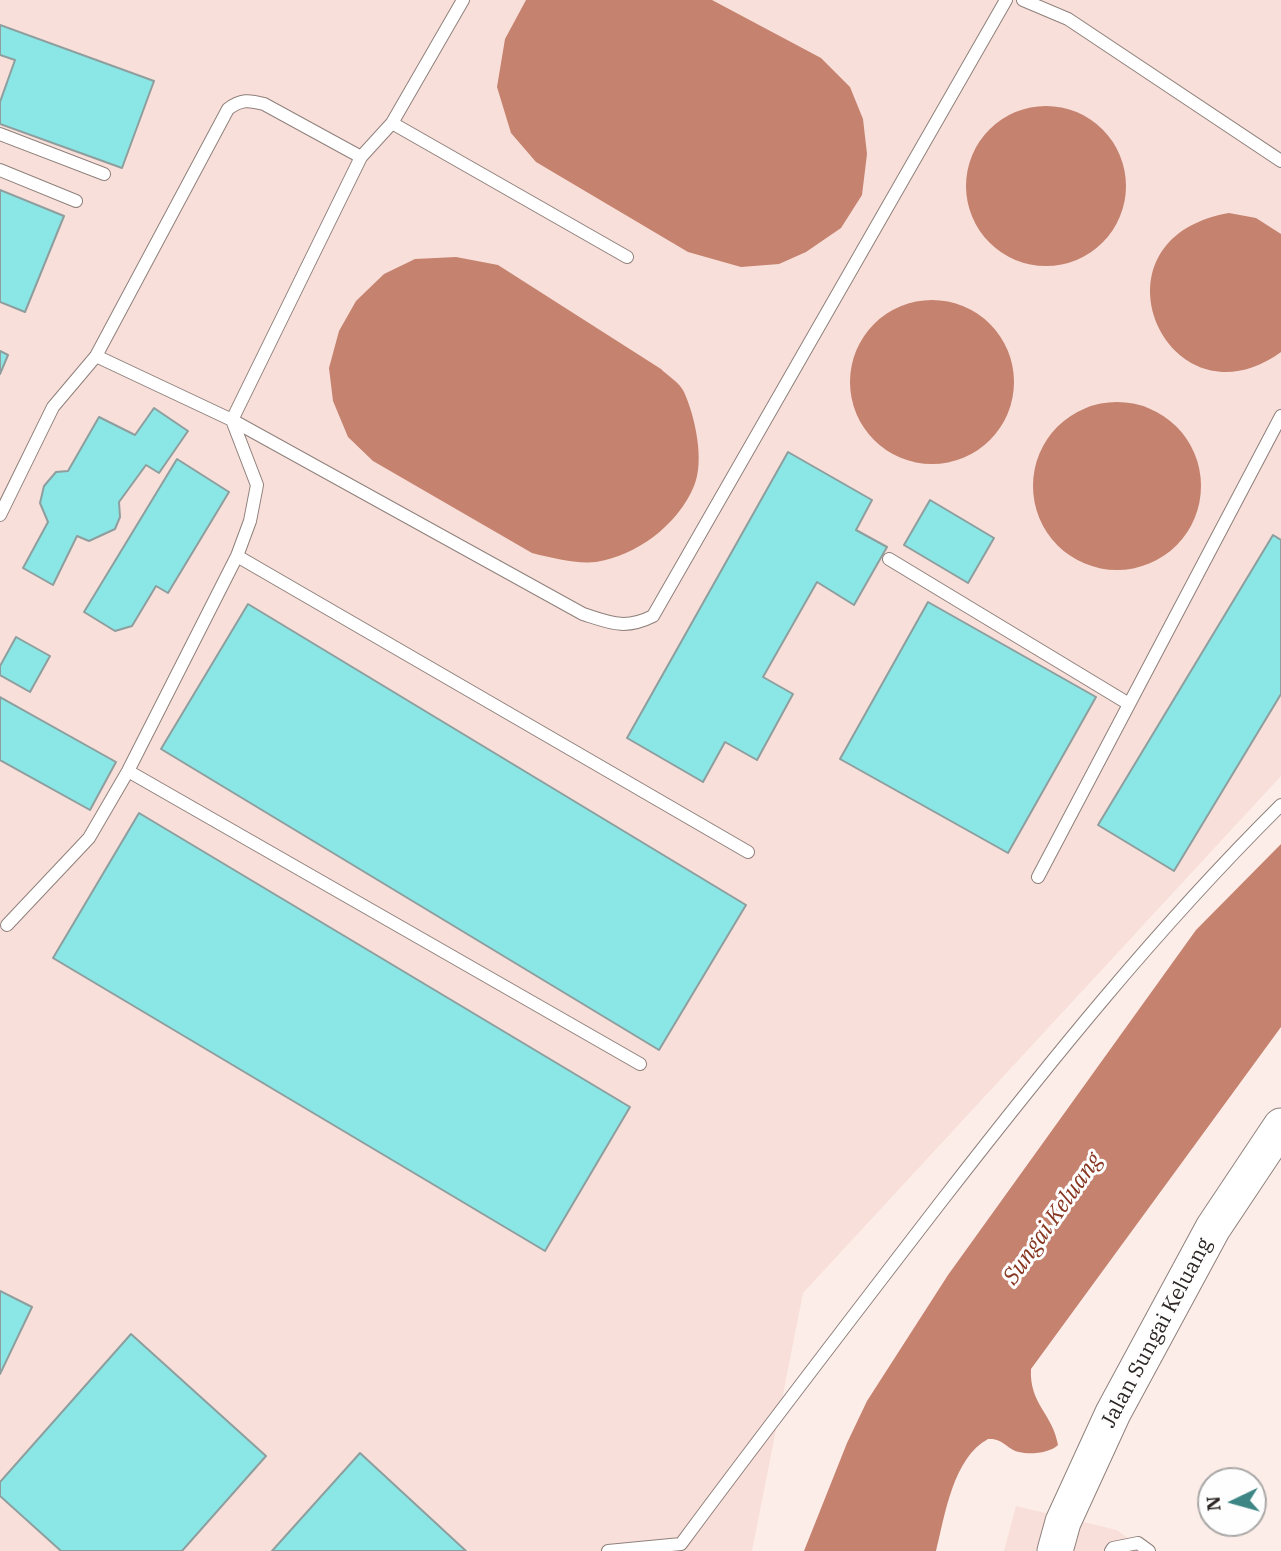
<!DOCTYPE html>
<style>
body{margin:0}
#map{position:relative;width:1281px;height:1551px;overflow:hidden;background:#fdede8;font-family:"IBM Plex Serif",serif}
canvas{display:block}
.north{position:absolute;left:1197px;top:1467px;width:70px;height:70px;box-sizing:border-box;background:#fefefe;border:2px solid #aaa8a7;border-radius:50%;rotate:265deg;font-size:19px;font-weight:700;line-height:28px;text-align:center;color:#2c2624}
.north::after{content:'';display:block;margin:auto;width:24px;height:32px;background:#3d8685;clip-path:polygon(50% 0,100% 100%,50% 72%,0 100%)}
</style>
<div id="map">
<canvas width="1281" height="1551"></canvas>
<div class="north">N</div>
</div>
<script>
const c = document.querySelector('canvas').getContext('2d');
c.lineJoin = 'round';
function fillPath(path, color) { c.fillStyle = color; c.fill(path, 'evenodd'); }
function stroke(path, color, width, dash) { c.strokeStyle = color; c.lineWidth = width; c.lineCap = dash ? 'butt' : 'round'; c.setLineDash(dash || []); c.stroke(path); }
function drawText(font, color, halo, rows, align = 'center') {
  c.font = font + ' "IBM Plex Serif",serif'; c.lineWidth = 6; c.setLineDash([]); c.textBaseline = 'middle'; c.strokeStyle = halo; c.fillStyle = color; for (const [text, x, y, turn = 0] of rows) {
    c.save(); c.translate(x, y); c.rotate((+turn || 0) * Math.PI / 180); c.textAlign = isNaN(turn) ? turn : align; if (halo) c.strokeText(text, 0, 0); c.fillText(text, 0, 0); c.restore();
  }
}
const built = new Path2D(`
 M0,0h1281v776l-478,517 -51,258h-752z
 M1016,1506l101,24 28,21h-141z`);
const water = new Path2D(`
 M526,0h186l109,58 29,29 13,32 4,35 -5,41 -21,33 -35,24 -27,12 -38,3 -53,-15 -152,-90 -25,-29 -14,-46 8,-48z
 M966 186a80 80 0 1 1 160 0a80 80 0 1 1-160 0Z
 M1229,213l27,5 25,16v118c-113,82 -201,-113 -52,-139z
 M456,257l42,8 163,104c7,7 19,14 23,23 11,24 21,69 10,94 -16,39 -58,70 -98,76 -21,2 -44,-4 -64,-9l-159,-92 -25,-24 -15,-36 -4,-33 10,-37 17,-30 28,-27 31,-15z
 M850 382a82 82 0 1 1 164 0a82 82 0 1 1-164 0Z
 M1033 486a84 84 0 1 1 168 0a84 84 0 1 1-168 0Z
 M1281,844v183l-250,342c-2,35 22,45 27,76 -8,8 -28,10 -39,7 -13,-3 -15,-14 -31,-13 -35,19 -43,76 -52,112h-132l43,-108 20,-42 81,-126 248,-345z`);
const building = new Path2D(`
 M0,25l154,56 -32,87 -122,-44v-22l15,-42 -15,-5z
 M0,190l64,26 -39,96 -25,-10z
 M0,351l8,4 -8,19z
 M154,408l34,23 -29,42 -13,-8 -27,37 1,15 -5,12 -26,12 -12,-5 -24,49 -30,-17 25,-46 -8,-19 4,-17 12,-14 12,-1 31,-54 36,18z
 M788,452l84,48 -16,30 31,17 -33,58 -37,-23 -54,95 30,17 -36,66 -32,-18 -22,40 -76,-44z
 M177,459l52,33 -61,101 -12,-7 -24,40 -17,5 -31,-19z
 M930,500l64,38 -26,45 -64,-38z
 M1273,535l8,5v154l-107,177 -76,-46z
 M928,602l168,95 -88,156 -168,-94z
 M248,604l498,301 -87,145 -498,-301z
 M16,637l34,19 -20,36 -30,-17v-9z
 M0,697l116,65 -26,48 -90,-50z
 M139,813l491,294 -85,144 -492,-293z
 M0,1291l32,16 -32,67z
 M131,1334l135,122 -84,95h-121l-61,-55v-14z
 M360,1453l106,98h-194z`);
const lane = new Path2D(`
 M1023,0l45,19 213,142
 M392,123l235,134
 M0,134l104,40
 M0,170l76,31
 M96,356l136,64 351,194c28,9 42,16 70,2l353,-616
 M0,515l53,-108 43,-51 132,-247c13,-10 21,-9 36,-5l97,53
 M237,556l511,296
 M889,559l240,145
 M128,771l512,293
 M1038,877l243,-461
 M7,925l82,-87 39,-67 109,-215 13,-35 7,-36 -25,-65 129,-263 31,-34 71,-123
 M608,1551l73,-7c85,-115 172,-228 259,-341 107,-138 217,-275 341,-398
 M1111,1551l2,-3 25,-5 11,8`);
const secondary = new Path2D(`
 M1055,1551l8,-29 50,-109 100,-185 68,-102`);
const streetNames = [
 ["Jalan Sungai Keluang",1157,1333,-62]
];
const waterNames = [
 ["Sungai Keluang",1053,1219,-55]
];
fillPath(built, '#f8dfd9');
fillPath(water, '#c5826f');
fillPath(building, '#8ae7e5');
stroke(building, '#8e9e9e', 2);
stroke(lane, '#8f807c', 14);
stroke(secondary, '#8f807c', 37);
stroke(lane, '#fff', 12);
stroke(secondary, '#fff', 35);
drawText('21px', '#2c2624', '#fefefe', streetNames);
drawText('italic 23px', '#87351f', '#fefefe', waterNames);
</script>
